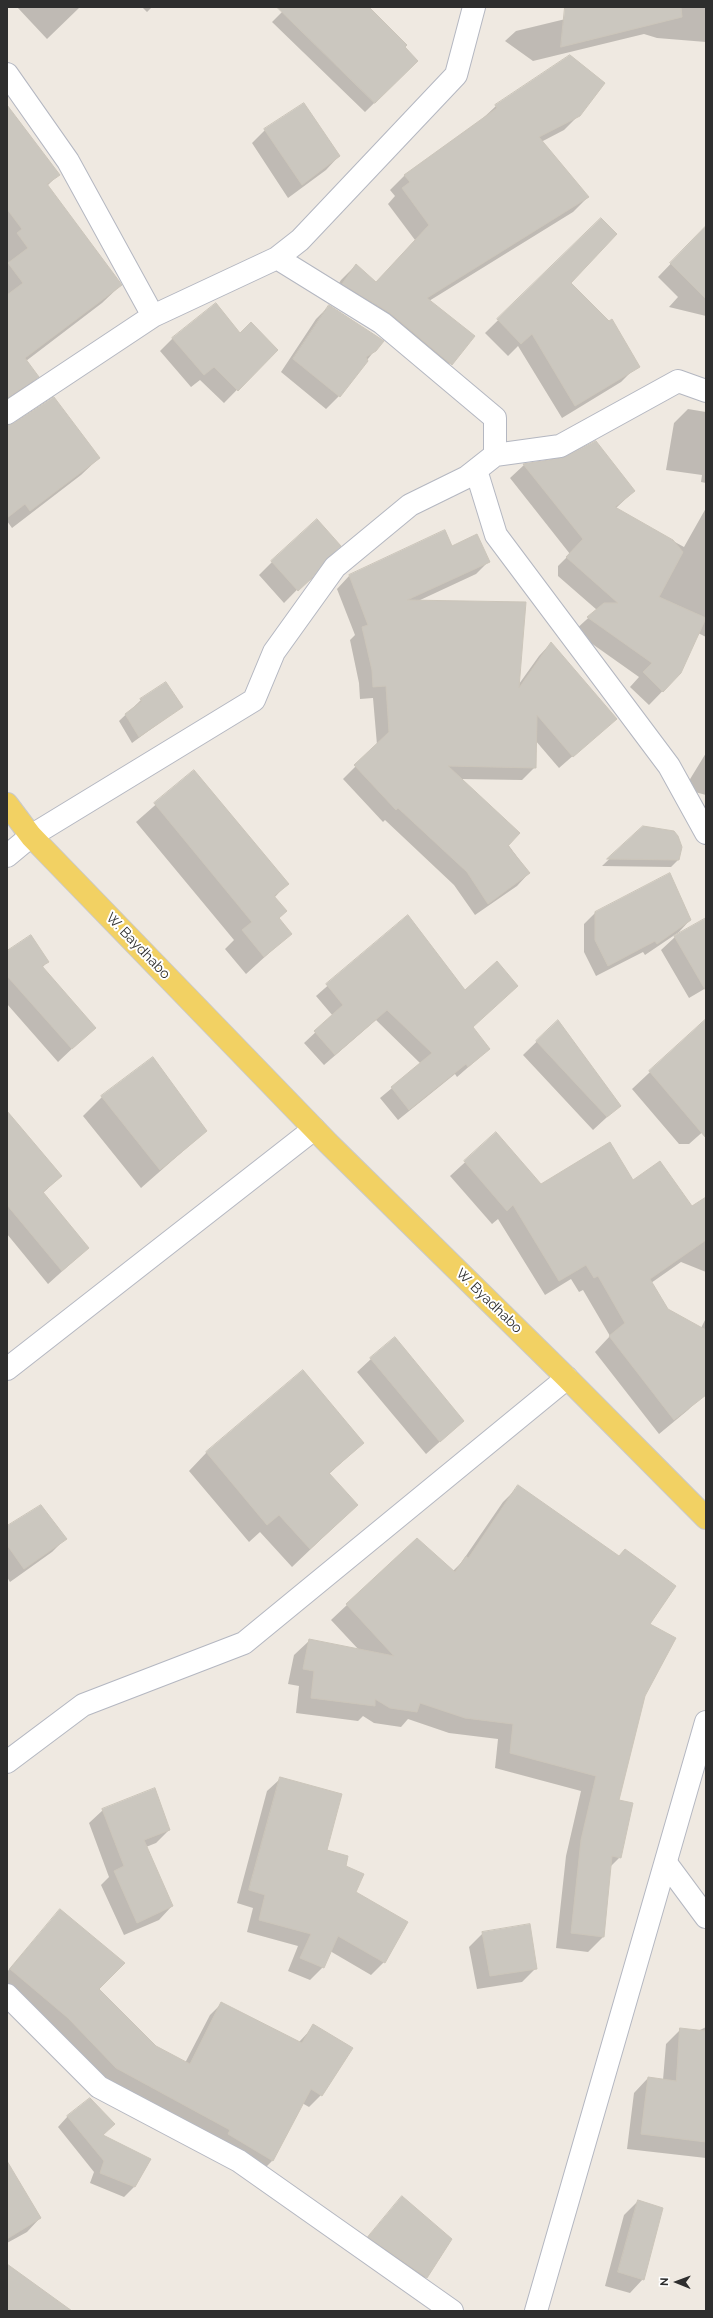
<!DOCTYPE html>
<style>
body{margin:0}
#map{position:relative;width:713px;height:2318px;overflow:hidden;background:#efe9e1;font-family:Raleway,sans-serif}
canvas{display:block}
.frame{position:absolute;inset:0;border:8px solid #2e2e2e;pointer-events:none}
.north{position:absolute;left:657px;top:2262px;width:40px;height:40px;-webkit-text-stroke:3px #fff;paint-order:stroke;rotate:271deg;font-size:11px;font-weight:700;line-height:16px;text-align:center;color:#2e2e2e}
.north::after{content:'';display:block;margin:auto;width:14px;height:18px;background:#2e2e2e;clip-path:polygon(50% 0,100% 100%,50% 72%,0 100%)}
</style>
<div id="map">
<canvas width="713" height="2318"></canvas>
<div class="frame"></div>
<div class="north">N</div>
</div>
<script>
const c = document.querySelector('canvas').getContext('2d');
c.lineJoin = 'round';
function fillPath(path, color) { c.fillStyle = color; c.fill(path, 'evenodd'); }
function stroke(path, color, width, dash) { c.strokeStyle = color; c.lineWidth = width; c.lineCap = dash ? 'butt' : 'round'; c.setLineDash(dash || []); c.stroke(path); }
function drawText(font, color, halo, rows, align = 'center') {
  c.font = font + ' Raleway,sans-serif'; c.lineWidth = 4; c.setLineDash([]); c.textBaseline = 'middle'; c.strokeStyle = halo; c.fillStyle = color; for (const [text, x, y, turn = 0] of rows) {
    c.save(); c.translate(x, y); c.rotate((+turn || 0) * Math.PI / 180); c.textAlign = isNaN(turn) ? turn : align; if (halo) c.strokeText(text, 0, 0); c.fillText(text, 0, 0); c.restore();
  }
}
const shadow = new Path2D(`
 M17,7h63l-33,32z
 M142,7h10l-5,5z
 M287,7h81l49,54 -52,51 -93,-90z
 M580,7h126v35l-49,-4 -13,-4 -111,27 -28,-20 11,-10 66,-16z
 M496,106l83,9 -15,15 -23,12 47,55 -15,15 -144,89 45,35 -38,43 -61,-51 -46,-29 12,-19 15,-15 20,18 39,-43 -27,-36 7,-8 -5,-6 15,-15 76,-55z
 M7,109l51,66 -11,11 74,99 -19,18 -76,58 12,16 -18,18 -13,8z
 M265,130l74,26 -13,14 -38,28 -36,-55z
 M601,219l-31,64 64,86 -13,13 -59,36 -44,-72 -10,10 -23,-23z
 M706,227v89l-37,-9 9,-10 -20,-20z
 M329,306l46,44 -36,46 -13,13 -45,-37 35,-53z
 M173,338l103,12 -52,53 -24,-23 -9,7 -31,-36z
 M688,409l18,3v71l-5,-1 1,-7 -36,-5 8,-47z
 M7,425l92,33 -18,17 -69,53 -5,-7z
 M562,459l72,32 -19,18 69,38 22,-39v129l-8,-4 -18,40 -31,32 -19,-18 9,-10 -65,-46 23,-21 -39,-34v-10l12,-12 -60,-76 14,-13z
 M445,532l7,15 37,14 -13,13 -58,27 101,83 20,-28 12,-13 64,76 -56,49 -24,-28v27l-13,13 -62,-1 69,94 -12,13 -42,29 -21,-30 -69,-65 -2,2 -40,-43 34,-34 -4,-47 -13,1 -1,-16 -9,-43 5,-5 -18,-46 12,-13z
 M340,546l-56,57 -25,-28 13,-13z
 M141,700l40,7 -49,36 -13,-22z
 M706,753v42l-22,-6z
 M194,771l93,113 -13,14 12,13 -8,8 12,15 -44,40 -21,-25 9,-9 -98,-118z
 M643,827l35,33 -7,7 -69,-1z
 M595,913l95,7 -11,12 -34,23 -2,-3 -47,24 -12,-24v-28z
 M407,916l65,112 17,21 -32,28 -2,-3 -57,46 -18,-22 41,-34 -45,-44 -52,45 -20,-22 29,-27 -17,-20z
 M706,919v69l-17,10 -28,-48 14,-13z
 M7,953l41,8 -6,7 52,60 -36,34 -51,-58z
 M558,1021l61,85 -26,24 -70,-75z
 M681,1043l25,8v78l-17,15h-10l-47,-55z
 M102,1097l104,34 -65,57 -58,-72z
 M7,1131l54,45 -18,17 45,55 -40,36 -41,-50z
 M496,1134l45,51 92,-4 59,26 14,-9v74l-25,-10 -30,21 16,27 34,18 5,-10v73l-18,19 -29,24 -64,-82 15,-16 -27,-46 -4,2 -8,-13 -26,16 -47,-76 -6,5 -42,-48z
 M371,1359l92,62 -37,33 -69,-82z
 M363,1443l-34,31 28,31 -65,62 -32,-35 -11,10 -60,-71 18,-19z
 M518,1487l130,138 -4,71 -26,105 2,56 -10,10 -7,70 -15,15 -32,-4 10,-92 15,-65 -86,-23 3,-29 -49,-6 -41,-14 -7,8 -27,-4 -11,-7 -5,5 -62,-8 3,-27 -11,-2 6,-29 16,-15 49,10 -28,-30 86,-81 36,32 8,-8 42,-61z
 M7,1527l58,12 -13,13 -42,30 -3,-5z
 M280,1779l46,72 19,16 39,95 -13,13 -41,-24 -7,16 -13,13 -22,-9 10,-25 -51,-14 6,-24 -16,-5 30,-112z
 M103,1810l66,20 -13,13 -10,4 26,59 -13,14 -35,15 -23,-50 8,-8 -20,-54z
 M60,1910l38,79 58,58 29,16 25,-48 12,-12 77,39 15,-16 7,69 -12,12 -7,-4 -30,58 -12,12 -156,-93 -97,-92v-16z
 M483,1933l53,35 -14,14 -45,7 -8,-42z
 M706,2027v131l-79,-9 7,-56 14,-15 15,2 3,-36 15,-15 17,2z
 M68,2116l34,20 33,50 -11,11 -34,-14 4,-11 -36,-45z
 M7,2163l33,55 -13,14 -20,11z
 M402,2197l48,42 -24,38 -13,14 -57,-40z
 M638,2201l5,78 -13,14 -25,-7 19,-71z`);
const building = new Path2D(`
 M277,7h92l38,38 -2,2 13,14 -43,42z
 M565,7h116l1,10 -121,30z
 M570,55l35,28 -25,33 -41,21 50,60 -162,101 48,38 -23,29 -62,-52 -48,-29 14,-20 20,18 53,-57 -27,-37 8,-6 -6,-7 93,-67 -2,-3z
 M304,103l36,53 -38,29 -38,-56z
 M7,105l53,70 -13,9 75,101 -97,73 14,19 -32,21v-103l16,-12 -15,-20 20,-15 -11,-15 5,-4 -15,-20z
 M601,218l16,16 -46,49 38,38 3,-2 28,48 -65,39 -43,-72 -11,10 -24,-25z
 M706,226v73l-36,-36z
 M216,303l24,30 11,-11 27,28 -40,41 -24,-24 -10,8 -32,-37z
 M329,305l55,36 -8,10 -10,6 2,4 -28,36 -47,-38z
 M54,397l46,61 -70,53 -5,-7 -18,14v-93l7,-2z
 M596,441l39,50 -20,16 58,33 10,12 -24,45 47,21 -25,55 -18,19 -20,-20 9,-9 -65,-46 17,-14h14l-52,-46 17,-18 -60,-75 39,-6z
 M317,519l24,27 -14,12 -15,20 -14,13 -27,-30z
 M445,530l7,16 25,-12 13,28 -83,38 119,2 -7,86 32,-46 66,77 -44,38 -36,-42 -1,53 -88,-2 72,67 -12,13 22,27 -42,31 -21,-32 -69,-64 -2,2 -42,-45 35,-33 -3,-46 -13,1 -1,-17 -10,-43 6,-2 -19,-50z
 M166,682l17,25 -44,30 -14,-23 17,-13 -2,-2z
 M194,770l95,114 -15,12 13,15 -8,7 13,16 -28,23 -22,-27 10,-8 -98,-119z
 M643,826l31,5 4,5 4,11 -3,13 -72,-1z
 M670,873l21,47 -34,24 -2,-3 -47,25 -13,-26v-28z
 M408,915l57,75 32,-29 21,25 -45,41 17,22 -22,18 -2,-3 -57,46 -18,-23 41,-34 -45,-43 -52,45 -21,-24 29,-26 -17,-21z
 M706,918v73l-32,-55z
 M31,935l18,27 -7,4 54,62 -24,21 -65,-73v-25z
 M706,1019v119l-57,-67z
 M558,1020l63,86 -14,11 -71,-76z
 M153,1057l54,74 -47,39 -59,-74z
 M7,1111l55,65 -19,16 46,56 -27,23 -55,-66z
 M496,1132l45,52 69,-42 23,38 27,-19 32,45 14,-9v43l-56,39 18,30 38,21v65l-32,25 -65,-84 16,-13 -27,-47 -4,2 -8,-13 -27,16 -46,-76 -6,6 -43,-50z
 M395,1337l69,84 -24,21 -70,-84z
 M303,1370l61,73 -35,30 29,32 -48,44 -31,-34 -12,10 -61,-73z
 M518,1485l101,71 6,-7 51,37 -26,38 26,14 -31,58 -26,104 14,3 -12,55 -9,-2 -8,81 -33,-4 10,-93 15,-64 -86,-23 3,-29 -48,-6 -45,-15 -3,9 -27,-4 -15,-9v7l-64,-8 3,-27 -11,-2 6,-30 85,17 -48,-52 71,-66 38,34 11,-16 2,2z
 M41,1505l26,34 -43,30 -17,-24v-19z
 M280,1777l62,17 -15,56 21,6 -2,10 18,8 -8,18 52,30 -23,41 -47,-27 -14,32 -24,-10 11,-24 -52,-14 6,-25 -16,-5z
 M155,1788l15,42 -26,10 29,66 -36,17 -23,-52 10,-5 -22,-57z
 M60,1909l65,54 -26,26 57,57 34,18 31,-62 81,41 11,-19 40,24 -31,48 -11,-7 -38,72 -45,-27 2,-4 -114,-62 -48,-50 -58,-49z
 M530,1924l7,45 -47,7 -8,-44z
 M680,2028l26,3v111l-65,-8 7,-57 28,4z
 M90,2098l25,26 -12,11 48,24 -16,28 -35,-14 4,-12 -37,-45z
 M7,2161l34,57 -34,21z
 M402,2196l50,43 -25,39 -59,-41z
 M638,2200l25,8 -19,72 -26,-8z
 M7,2264l65,47h-65z`);
const minor = new Path2D(`
 M7,74l61,87 85,155
 M277,258l105,65 113,95v37l-19,15 20,65 173,231 37,67
 M7,413l146,-97 124,-58 23,-18 156,-165 18,-68
 M495,455l65,-9 118,-65 28,10
 M7,856l24,-20 223,-136 20,-48 61,-85 75,-62 57,-28 9,-7
 M7,1369l307,-240
 M7,1762l76,-57 161,-62 323,-265
 M666,1863l40,54
 M7,1995l92,92 140,74 213,150`);
const tertiary = new Path2D(`
 M536,2311l170,-589`);
const primary = new Path2D(`
 M7,804l24,32 297,307 239,235 139,140`);
const streetNames = [
 ["W. Baydhabo",138,946,46],
 ["W. Byadhabo",489,1301,44]
];
fillPath(shadow, '#0003');
fillPath(building, '#cbc7bf');
stroke(building, '#cbc5ba', 1);
stroke(minor, '#b4b7c1', 24);
stroke(tertiary, '#b4b7c1', 24);
stroke(primary, '#c9c9c9', 24);
stroke(minor, '#fff', 22);
stroke(tertiary, '#fff', 22);
stroke(primary, '#f2d163', 22);
drawText('14px', '#2e2e2e', '#fff', streetNames);
</script>
